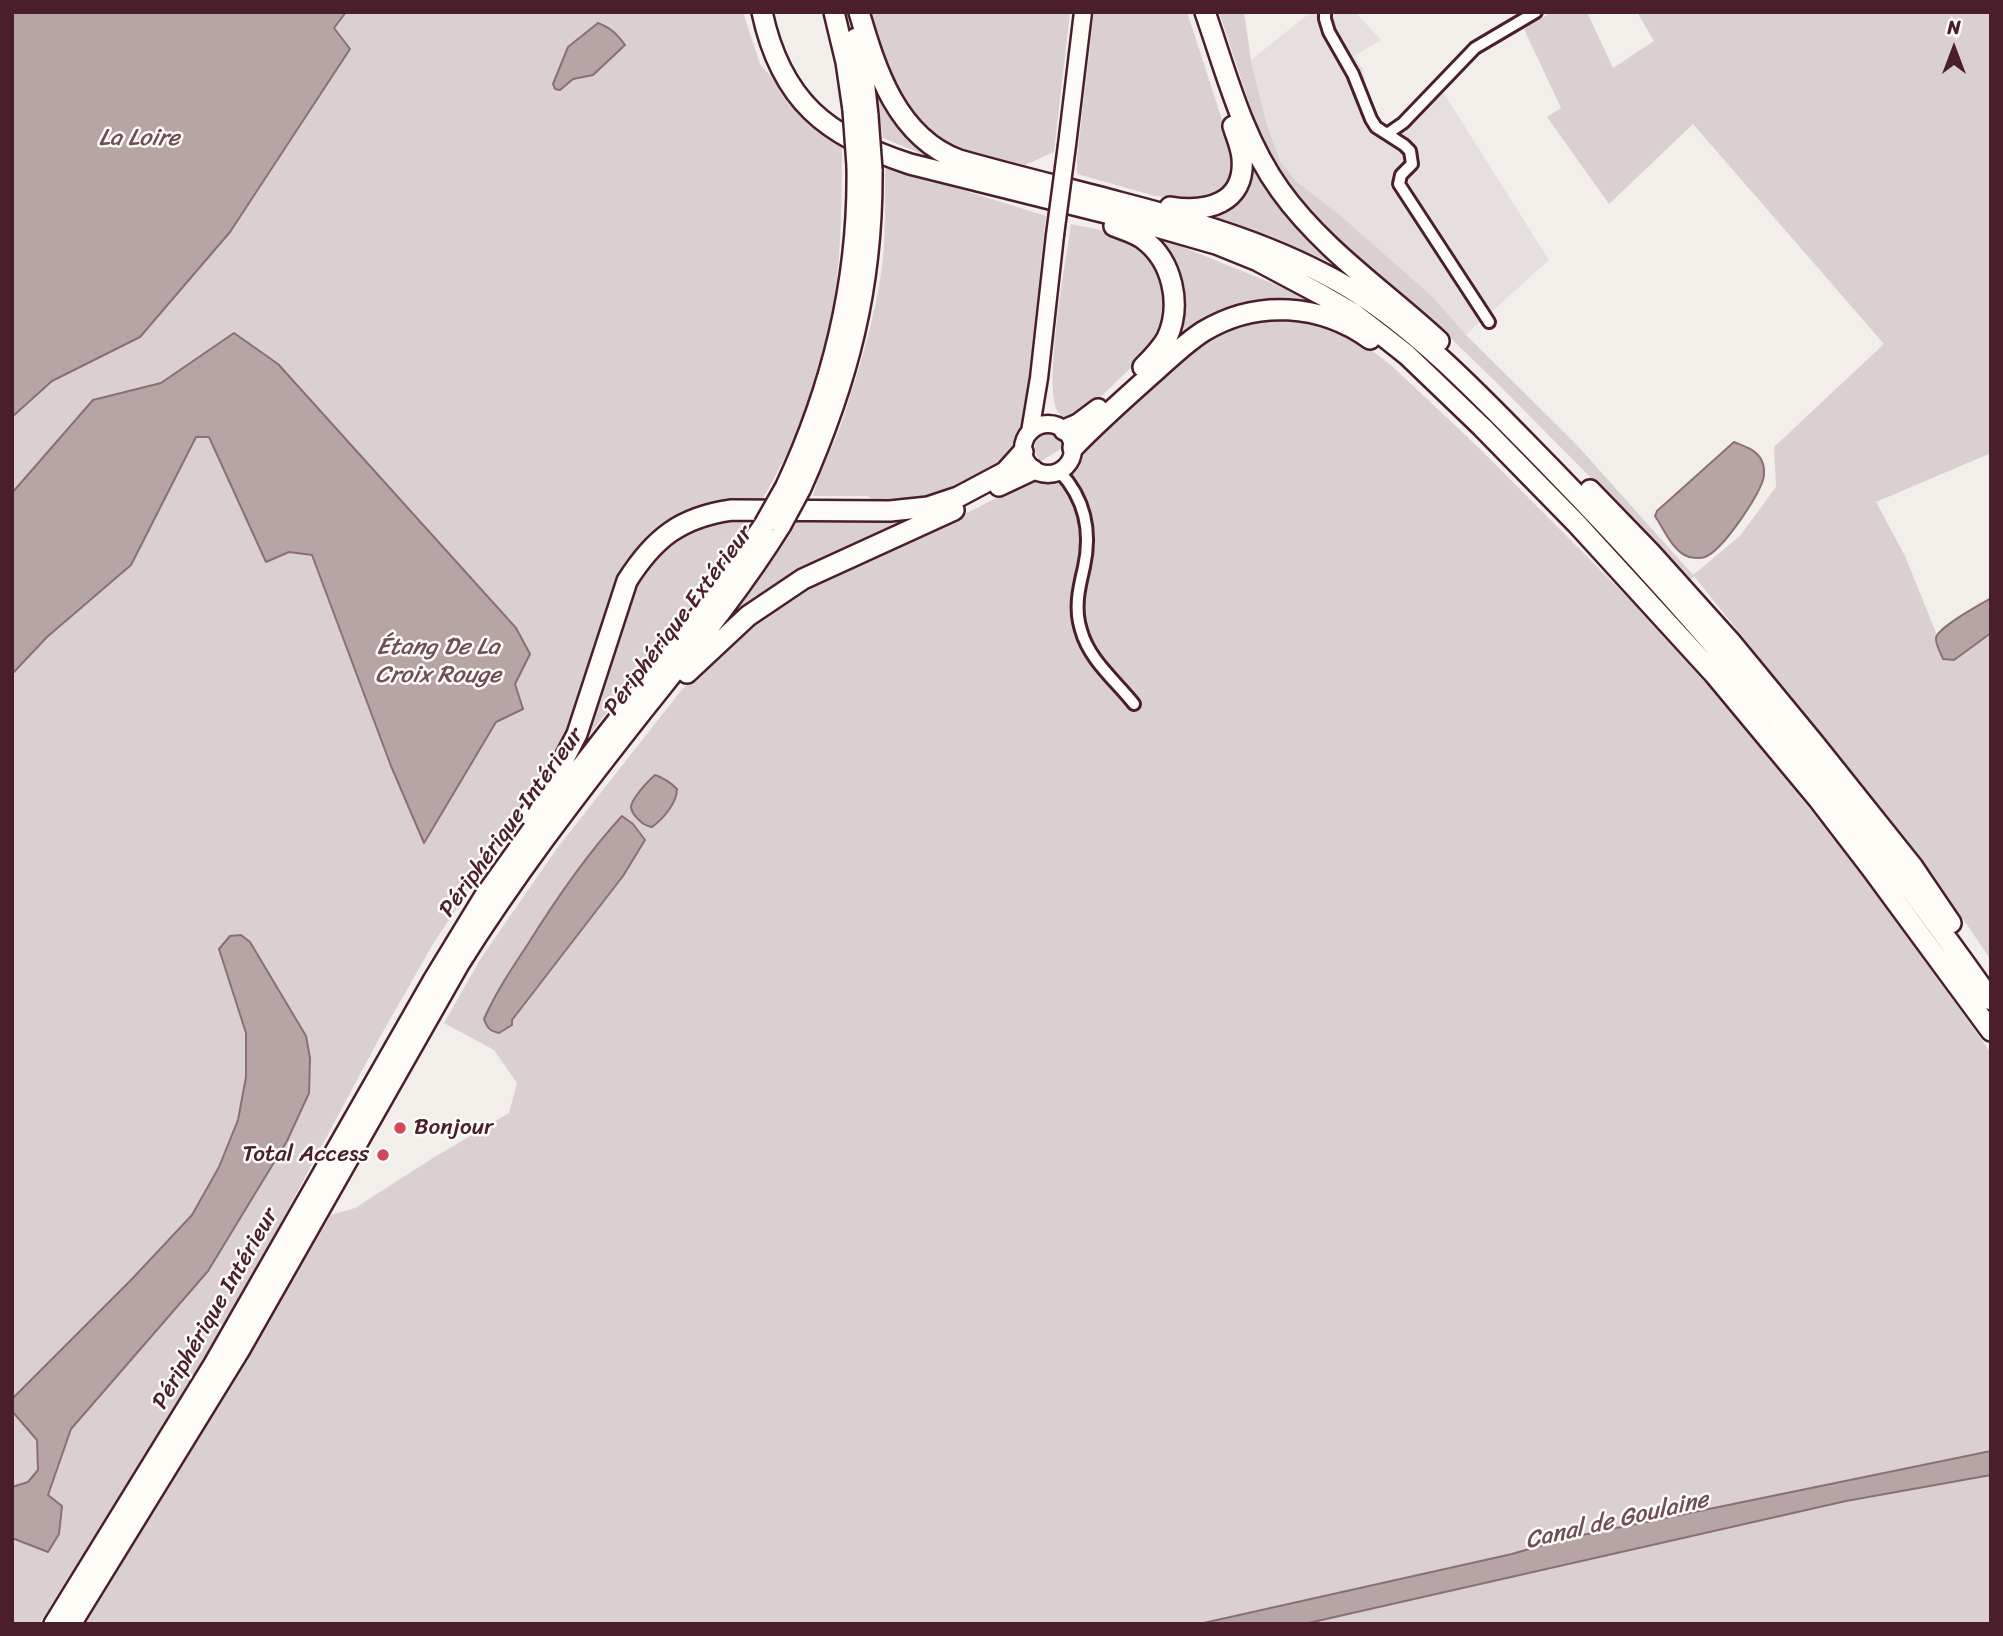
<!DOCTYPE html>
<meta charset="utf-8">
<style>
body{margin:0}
#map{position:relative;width:2003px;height:1636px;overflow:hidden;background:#f2efeb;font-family:Sriracha,sans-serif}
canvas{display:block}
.frame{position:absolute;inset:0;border:14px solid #4a1f2b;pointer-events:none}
.north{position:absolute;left:1919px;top:14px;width:70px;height:70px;-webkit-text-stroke:5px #fdfcf7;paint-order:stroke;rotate:0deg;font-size:19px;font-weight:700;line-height:28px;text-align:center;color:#4a1f2b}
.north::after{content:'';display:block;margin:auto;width:24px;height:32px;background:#4a1f2b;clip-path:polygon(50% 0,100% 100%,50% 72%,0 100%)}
</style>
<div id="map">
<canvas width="2003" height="1636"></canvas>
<div class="frame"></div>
<div class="north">N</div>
</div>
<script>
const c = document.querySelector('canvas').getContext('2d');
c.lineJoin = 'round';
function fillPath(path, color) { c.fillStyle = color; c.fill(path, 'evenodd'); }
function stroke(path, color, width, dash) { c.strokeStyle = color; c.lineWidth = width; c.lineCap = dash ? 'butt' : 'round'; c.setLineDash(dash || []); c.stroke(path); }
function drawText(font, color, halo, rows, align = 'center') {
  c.font = font + ' Sriracha,sans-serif'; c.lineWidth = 5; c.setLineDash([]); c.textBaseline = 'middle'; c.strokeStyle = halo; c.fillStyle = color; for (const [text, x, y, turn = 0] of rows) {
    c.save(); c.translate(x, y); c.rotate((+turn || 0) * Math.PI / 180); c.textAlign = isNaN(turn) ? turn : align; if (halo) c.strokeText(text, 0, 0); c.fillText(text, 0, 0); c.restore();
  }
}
const built = new Path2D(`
 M1311,12h44l26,28 -27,16 9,13 6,36 12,19 24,5 38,-37 106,168 -83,75 -33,-38 -92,-81 -44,-34 -17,-21 -14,-39 -15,-62z`);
const green = new Path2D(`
 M346,12h397l17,52 57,66 25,18c0,60 -1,120 -12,179 -31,160 -146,287 -243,411l-17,-5 -24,49 -78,109 -35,53 -53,93 -124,232 -89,154 -128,201h-27v-86l35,14 12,-18 -11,-39 23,-66 137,-158 101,-178 -90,-143 27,83v44l-8,43 -19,47 -27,48 -60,64 -120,120v-725l35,-37 84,-72 65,-128h13l57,125 23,-10 23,3 79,211 33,77 72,-121 27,-13 -8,-25 14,-30 -13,-26 -238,-264 -44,-31 -73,50 -68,17 -81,93v-76l40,-36 88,-44 90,-105 120,-183 -16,-21z
 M869,12h201l-16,140 -29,13 -37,-8 -37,-11 -37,-30 -26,-41z
 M1094,12h93l40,123 23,19 90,109 -4,2 -63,-28 -68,-21 -5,-15 -45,-5 -78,-22v-16z
 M1219,12h25l7,48 15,62 14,39 17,21 44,34 92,81 33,38 110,109 117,131 47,-39 36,-49 -2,-40 110,-103 -191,-220 -84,80 -62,-87 14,-9 -37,-79 28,-17h35l26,56 41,-27 -17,-29h354v441l-115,49 29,54 32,79 -2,5 19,20 37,-27v327l-58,-85 -239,-299 -5,6 -93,-99 -98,-99 -63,-61 -67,-58 -50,-46 -36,-43 -27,-55z
 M874,74l75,91 -66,-27z
 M885,166l161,50 -22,202 -9,29 -12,16 -65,35 -61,7 -9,-9h-55c6,-26 20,-49 29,-74 16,-50 33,-103 40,-155 4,-34 3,-68 3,-101z
 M1071,224l50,10 19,10 18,-7 121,49 40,20 36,32 37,28 88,83 185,186 88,104 111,137 127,177v398l-428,88 -51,15 -313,70h-1117l249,-409 24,-7 78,-50 76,-45 8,-30 -23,-33 -50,-27 37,-65 77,-111 122,-155 49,-51 74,-53 172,-79 57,-30 24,1 21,-10 8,-19 8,-10 73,-68 -20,-20 -67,65c-8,0 -15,1 -20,-5 -18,-20 8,-158 12,-189z
 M1047,433c10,0 14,4 18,13l-25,16c-7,-13 -8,-22 7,-29z
 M802,515l112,1 1,5 -191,106z
 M12,1411l25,29 1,30 -10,12 -16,5z
 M1991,1475v149h-687l542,-123z`);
const water = new Path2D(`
 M12,12h334l-12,16 16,21 -120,183 -90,105 -88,44 -40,36z
 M598,23c13,5 19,11 27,22l-32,30 -20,4 -13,11 -5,-1 -2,-5 15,-37z
 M234,333l44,31 238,264 14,26 -15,30 8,25 -27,13 -72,121 -33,-77 -79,-211 -23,-3 -23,10 -57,-125h-13l-65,128 -84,72 -35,37v-181l81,-93 68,-17z
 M1734,442c10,4 21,7 27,17 3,6 4,14 2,21 -6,18 -40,70 -58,77 -5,2 -11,1 -16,0 -16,-5 -25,-28 -34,-41l2,-5z
 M1991,598v35l-37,27 -11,-1c-2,-6 -8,-15 -7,-21 2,-11 44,-33 55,-40z
 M655,775c9,3 15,7 22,14 0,14 -14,30 -25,38 -7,-1 -10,-4 -15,-9 -2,-2 -5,-6 -6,-10 -1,-8 18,-28 24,-33z
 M622,816l11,8 12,16 -22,36 -111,144v5l-13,8c-9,-2 -12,-5 -15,-14 12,-27 28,-51 44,-75 28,-45 58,-89 94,-128z
 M241,935l9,7 56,94 4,22 -1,35 -22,48 -79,130 -137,158 -23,66 14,11 -3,28 -11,18 -36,-14v-51l16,-5 10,-12 -1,-30 -25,-29v-12l120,-120 60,-64 27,-48 19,-47 8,-43v-44l-27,-84 11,-13z
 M1991,1451v24l-145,26 -542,123h-105l313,-70 51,-15z`);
const street = new Path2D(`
 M1325,12v7l4,13 24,42 18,45 5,8 28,18 6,6 2,13 -11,11 -2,9 90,138
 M1387,134l16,-11 72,-75 61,-36
 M1060,472c25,27 32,58 24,95 -5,21 -10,41 -3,63 8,30 35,51 53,74`);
const secondary = new Path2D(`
 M1067,145l16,-133
 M1023 449a25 25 0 1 1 50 0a25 25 0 1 1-50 0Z
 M1030,432l9,-54 16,-143`);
const highway = new Path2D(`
 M762,12c19,89 65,125 148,152l212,53 94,27 42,17 62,33 33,19 30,23 24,19 75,72 94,96 138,151 104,125 53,69 120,163
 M834,12l12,50 7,48
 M859,12c17,58 38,125 100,148 53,15 107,28 160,42 81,21 160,44 232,87 73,45 140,118 200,179 161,165 307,344 440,532
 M1205,12c21,60 37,125 75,178 42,59 106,102 159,151
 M856,38l8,40 4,38
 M1170,207c36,6 76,-3 72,-49 -1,-11 -6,-22 -9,-32
 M1114,226c10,4 21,7 29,13 30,22 39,66 24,99 -6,11 -15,20 -24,29
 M1064,430l14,-6 20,-15
 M1073,448c25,-26 51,-49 78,-73 17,-15 34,-32 53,-44 53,-32 117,-27 166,8
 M999,486l34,-16
 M785,488c48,-102 74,-209 72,-322
 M801,488c47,-106 72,-201 71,-318
 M1590,490l60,62 80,89 84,102 99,124 38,56
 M687,673l61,-57 55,-37 151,-69
 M529,815l33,-52 15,-29 50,-153c27,-43 54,-64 105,-71l158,1 38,-4 30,-10 47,-25 18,-20
 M54,1624l160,-260 220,-385 50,-82 48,-67 179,-229 53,-76
 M71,1624l168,-273 220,-387c54,-86 115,-166 178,-246 50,-63 102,-125 144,-193`);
const secondaryBridge = new Path2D(`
 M1055,235l12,-90`);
const highwayBridge = new Path2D(`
 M853,110l4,56
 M868,116l4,54
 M764,525l21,-37
 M781,525l20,-37`);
const markers = [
 [400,1128,7,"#d1495b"],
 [383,1155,7,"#d1495b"]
];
const streetNames = [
 ["Périphérique Extérieur",679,621,-53],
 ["Périphérique Intérieur",512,823,-54],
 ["Périphérique Intérieur",216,1309,-60]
];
const poiNames = [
 ["Bonjour",414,1128],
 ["Total Access",369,1155,"right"]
];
const waterNames = [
 ["La Loire",139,139],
 ["Étang De La",438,648],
 ["Croix Rouge",438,676],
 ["Canal de Goulaine",1617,1521,-13]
];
fillPath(built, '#e5dfdd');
fillPath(green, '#d9d0cf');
fillPath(water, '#b7a5a6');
stroke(water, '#8b6f75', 2);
stroke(street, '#4a1f2b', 16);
stroke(secondary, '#4a1f2b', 21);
stroke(highway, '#4a1f2b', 24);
stroke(street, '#fdfcf7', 10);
stroke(secondary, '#fdfcf7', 16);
stroke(highway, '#fdfcf7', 19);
stroke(secondaryBridge, '#4a1f2b', 21, []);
stroke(highwayBridge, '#4a1f2b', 24, []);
stroke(secondaryBridge, '#fdfcf7', 16);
stroke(highwayBridge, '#fdfcf7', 19);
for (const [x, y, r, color] of markers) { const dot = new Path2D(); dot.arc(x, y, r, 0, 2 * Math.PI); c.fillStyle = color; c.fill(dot); stroke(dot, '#fdfcf7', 2.5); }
drawText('23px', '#4a1f2b', '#fdfcf7', streetNames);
drawText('23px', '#4a1f2b', '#fdfcf7', poiNames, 'left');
drawText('italic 24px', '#704e56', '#fdfcf7', waterNames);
</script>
